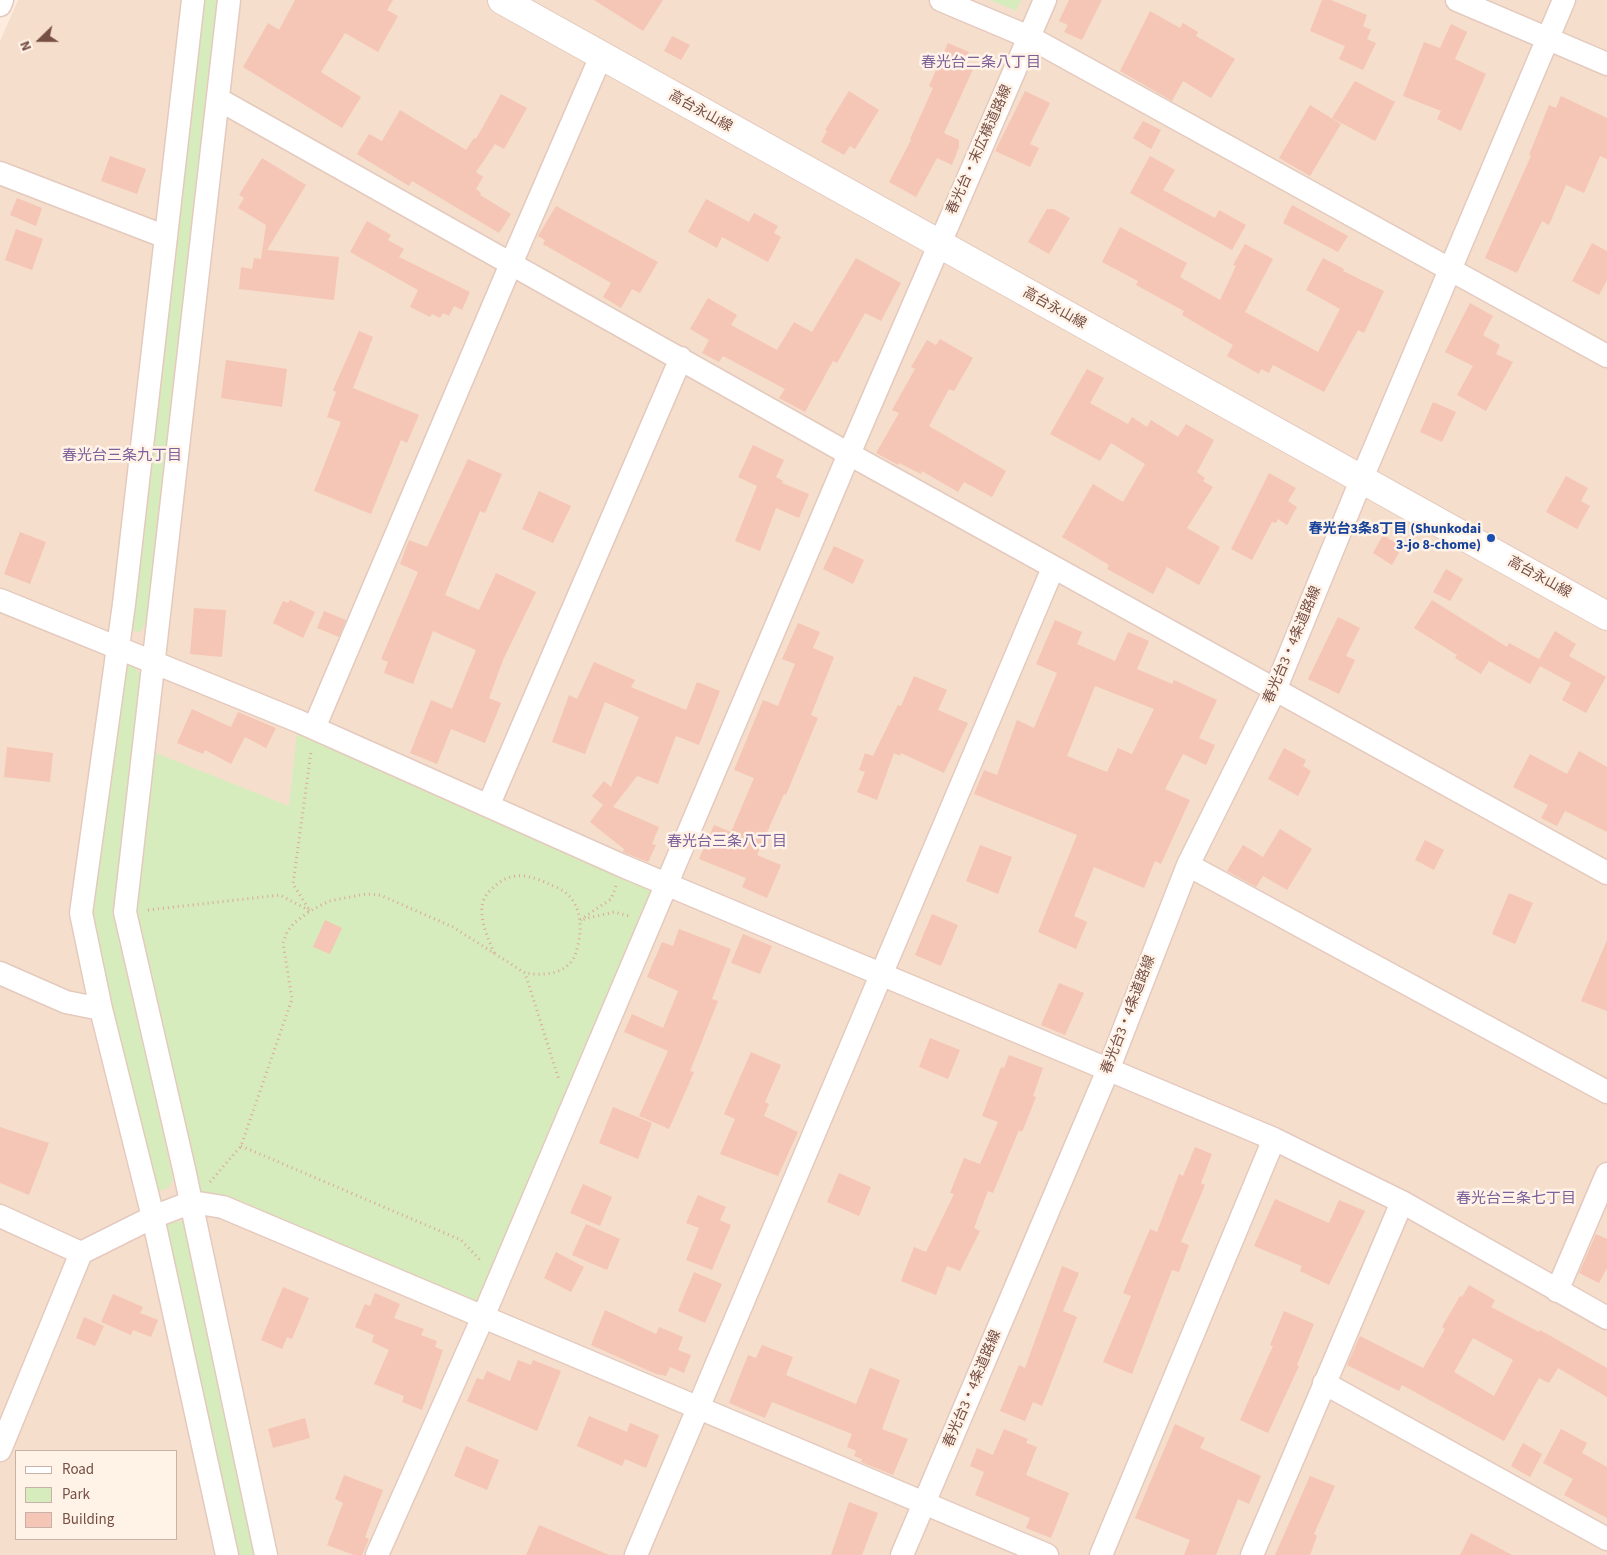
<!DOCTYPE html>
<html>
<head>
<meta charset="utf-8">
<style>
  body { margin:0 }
  #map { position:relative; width:1607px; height:1555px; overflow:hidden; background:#feeddf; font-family:"Source Sans 3",sans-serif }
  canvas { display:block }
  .legend { position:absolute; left:15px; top:1450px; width:162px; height:90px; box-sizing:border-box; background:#fff2e7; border:1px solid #c8b1a6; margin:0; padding:6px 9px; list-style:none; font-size:15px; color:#764f45 }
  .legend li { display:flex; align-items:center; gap:10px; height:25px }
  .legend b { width:25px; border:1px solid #c8b1a6 }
  .north { position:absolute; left:15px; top:15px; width:50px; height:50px; -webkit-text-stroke:4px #fff2e7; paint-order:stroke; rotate:248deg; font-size:14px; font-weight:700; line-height:20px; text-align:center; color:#764f45 }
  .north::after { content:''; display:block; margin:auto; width:18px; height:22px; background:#764f45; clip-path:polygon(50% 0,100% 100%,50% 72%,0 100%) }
</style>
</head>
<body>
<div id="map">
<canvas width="1607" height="1555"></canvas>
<ul class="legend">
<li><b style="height:6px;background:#fff"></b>Road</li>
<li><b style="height:14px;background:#d7ecbd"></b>Park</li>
<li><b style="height:14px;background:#f5c5b5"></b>Building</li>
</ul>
<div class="north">N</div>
</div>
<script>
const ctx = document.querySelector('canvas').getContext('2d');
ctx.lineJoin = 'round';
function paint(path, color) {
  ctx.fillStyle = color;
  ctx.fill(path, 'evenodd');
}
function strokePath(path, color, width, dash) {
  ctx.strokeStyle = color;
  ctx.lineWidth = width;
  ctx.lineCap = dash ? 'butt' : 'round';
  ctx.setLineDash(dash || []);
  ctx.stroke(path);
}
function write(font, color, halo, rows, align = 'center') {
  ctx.font = font + ' "Source Sans 3","Noto Sans JP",sans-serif';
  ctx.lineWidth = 5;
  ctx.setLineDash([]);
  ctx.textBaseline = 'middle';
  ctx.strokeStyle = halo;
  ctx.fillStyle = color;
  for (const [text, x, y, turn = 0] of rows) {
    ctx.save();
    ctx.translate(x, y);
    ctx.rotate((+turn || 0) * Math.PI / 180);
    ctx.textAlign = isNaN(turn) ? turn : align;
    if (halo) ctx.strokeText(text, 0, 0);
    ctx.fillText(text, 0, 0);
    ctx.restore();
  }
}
paint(new Path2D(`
  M18,0H1607V1555H0V41ZM16,1451H176V1539H16Z`), '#f6decd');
paint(new Path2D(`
  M193,0H221L147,623L140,632L129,630Z
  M990,0H1021L1016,11Z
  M122,663L136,668L141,676L115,912L173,1180L168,1188L156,1192L89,913Z
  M298,721L668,884L483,1317L192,1202L125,912L143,748L289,806Z
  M183,1221L189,1226L258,1555H234L165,1231L170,1223Z`), '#d7ecbd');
paint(new Path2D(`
  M295,0H393L387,10L398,16L378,52L345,33L321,72L361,97L342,128L243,67L268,23L279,30Z
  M594,0H663L643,31Z
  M1069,0H1102L1082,40L1064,32L1068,25L1059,21Z
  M1322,0H1331L1367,15L1363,26L1371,30L1367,39L1376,43L1363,70L1339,59L1345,46L1310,31Z
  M1150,11L1180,28L1183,23L1198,32L1196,36L1235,59L1211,98L1183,81L1172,101L1120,71Z
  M1451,24L1467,32L1455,59L1486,74L1461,131L1437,119L1441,111L1403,96L1424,42L1440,48Z
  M672,36L690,45L681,60L664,51Z
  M948,43L969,52L965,63L974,67L944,133L959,140V147L952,165L937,158L916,197L889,182L911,140L910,139L933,88L929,86Z
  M1355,81L1395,102L1375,141L1332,118Z
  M849,91L879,110L855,149L850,146L844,155L821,142L827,131L825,130Z
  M1025,91L1050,103L1030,144L1039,148L1030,167L995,151Z
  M501,94L527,108L504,149L495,144L476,172L483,177L476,189L481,193L480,195L511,214L499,233L412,181L409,186L357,154L369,134L382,141L400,110L466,150L474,138L476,139Z
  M1561,96L1607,118V159L1600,156L1584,193L1566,185L1549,225L1542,221L1517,273L1485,258L1531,156L1529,155L1549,105L1556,108Z
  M1310,105L1341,124L1310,176L1279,158Z
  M1143,121L1161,130L1151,149L1133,138Z
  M110,156L146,169L137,194L101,181Z
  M1150,156L1175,170L1163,190L1215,218L1219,210L1246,225L1232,250L1130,193Z
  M262,158L306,185L267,250L339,257L334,300L239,289L241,267L252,269L254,258L261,259L266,225L238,208L244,198L239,195Z
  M17,198L42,208L36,226L10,215Z
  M706,199L749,222L754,213L778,226L774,233L781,237L768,262L722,237L717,248L688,232Z
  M1292,205L1348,236L1338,252L1283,223Z
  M556,206L658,262L640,293L632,289L621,308L603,297L611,283L543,244L545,240L538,236Z
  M1047,209H1054L1070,218L1049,254L1028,242Z
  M367,221L391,235L388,240L404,249L399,257L470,292L462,310L454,306L449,316L443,313L440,318L432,314L430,317L410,307L418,290L350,252Z
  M1120,227L1187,263L1180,277L1220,300L1236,266L1233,265L1245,244L1273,259L1245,312L1318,352L1340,309L1306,290L1323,258L1344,269L1343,271L1384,291L1364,333L1358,330L1324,392L1273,365L1269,373L1261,369L1259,374L1227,356L1233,345L1182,315L1184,311L1136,285L1138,281L1102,262Z
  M16,229L43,239L32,270L5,260Z
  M1592,243L1607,251V280L1599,295L1572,281Z
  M856,258L901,283L881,321L865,313L837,363L833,361L805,412L779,398L785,389L723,356L719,362L702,353L709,340L690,329L708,298L737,315L731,325L777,350L794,322L812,332Z
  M1470,303L1493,316L1483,335L1500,345L1496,354L1513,362L1486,411L1457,395L1473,366L1445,352Z
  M359,331L373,337L353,388L419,415L407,443L401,440L371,514L314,491L341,422L327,417L336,392L333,390Z
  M940,339L973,358L954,391L949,389L929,426L1006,471L992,497L964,482L958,492L922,471L921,474L899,463L898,465L876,453L899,413L892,410L915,369L911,367L927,340L936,345Z
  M226,360L287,369L282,407L221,398Z
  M1087,369L1104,378L1090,403L1128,424L1132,417L1147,427L1151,420L1178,437L1186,424L1214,440L1197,472L1205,478L1203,481L1213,487L1187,528L1220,547L1199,585L1167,567L1153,594L1107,569L1109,565L1062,537L1093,484L1123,502L1145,464L1111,443L1100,461L1050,434Z
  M1433,402L1456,412L1442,442L1420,432Z
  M753,445L784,460L776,477L783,481L782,483L809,494L799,518L776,508L760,551L735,541L757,486L738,477Z
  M468,459L502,474L485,513L480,511L445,595L479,610L496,573L536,592L503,660L489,698L501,703L485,743L451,729L437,764L410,753L431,700L452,709L476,650L433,631L413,684L384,673L388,662L381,659L418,572L400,564L409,540L427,547Z
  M1269,473L1296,488L1288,501L1297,507L1287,525L1278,519L1276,523L1272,522L1252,560L1231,549Z
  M1566,476L1588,488L1581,501L1590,506L1577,529L1546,512Z
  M539,491L571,506L553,543L522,529Z
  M20,532L46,542L30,584L4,574Z
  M1383,535L1402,547L1392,565L1373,553Z
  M834,546L864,560L853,584L823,569Z
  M1446,569L1463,579L1450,601L1433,592Z
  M290,600L315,612L303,638L273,623L283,601L288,603Z
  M1432,600L1507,647L1509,643L1539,659L1555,631L1576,644L1569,656L1606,677L1586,713L1562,700L1571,683L1540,666L1530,684L1489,661L1481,674L1455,658L1457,655L1414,628Z
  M194,608L226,610L222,657L190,654Z
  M324,611L346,620L339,637L317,628Z
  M1338,617L1360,628L1346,656L1355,660L1339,694L1308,679Z
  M1055,620L1082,632L1077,644L1115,661L1128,632L1149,641L1137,669L1172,684L1174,680L1217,700L1199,738L1215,745L1206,765L1183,754L1165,789L1190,800L1161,864L1155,861L1144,888L1094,867L1074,916L1087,922L1076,949L1038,932L1077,835L974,794L984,770L997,775L1017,720L1034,728L1057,673L1036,664ZM1095,686L1154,709L1132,754L1118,748L1107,772L1067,756Z
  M798,623L820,632L813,648L834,657L811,715L818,718L786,795L784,794L757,855L781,865L767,898L742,887L746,878L699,859L714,825L731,832L754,778L734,770L763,700L778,706L795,664L782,659Z
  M594,662L635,680L631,687L686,710L697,682L720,691L699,745L676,736L658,784L637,776L613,807L659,827L652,844L656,845L648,862L623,852L624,849L590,822L603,805L592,796L604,781L611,787L639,717L605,702L585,754L552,742L569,695L577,699Z
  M914,676L947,690L938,710L968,723L944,773L901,753L900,756L894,753L877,800L857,792L865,772L859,770L865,753L873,756L898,705L901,706Z
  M192,709L231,727L238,712L276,728L266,748L245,737L231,764L205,750L203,754L177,743Z
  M7,747L53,753L50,782L4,777Z
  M1284,748L1306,760L1303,766L1311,771L1298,796L1268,779Z
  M1579,751L1607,767V832L1565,811L1557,826L1541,818L1548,805L1513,787L1530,754L1567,774Z
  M1280,829L1312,849L1287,890L1263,876L1256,887L1227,871L1243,845L1263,857Z
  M1425,840L1444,850L1434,870L1415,860Z
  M980,845L1012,857L998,894L966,881Z
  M1509,893L1533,903L1515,944L1492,934Z
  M932,914L958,925L941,966L915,955Z
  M325,920L342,928L330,954L313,947Z
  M679,929L731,949L712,999L718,1001L690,1071L694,1072L669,1129L639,1116L668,1051L624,1032L632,1014L663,1028L678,991L647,977L662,942L673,946Z
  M743,934L772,946L760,974L731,963Z
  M1607,940V1011L1581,1001Z
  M1059,983L1084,993L1065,1035L1041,1025Z
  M930,1038L960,1050L948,1079L919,1067Z
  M751,1052L781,1065L765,1102L769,1104L764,1116L798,1132L778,1176L720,1154L735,1119L724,1114Z
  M1009,1055L1043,1068L1033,1096L1036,1097L1022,1132L1019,1130L993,1193L988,1191L974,1228L980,1231L960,1271L947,1266L936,1295L901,1281L914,1247L926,1252L954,1194L950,1193L964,1158L980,1164L998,1122L982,1116L1001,1067L1004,1068Z
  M613,1107L652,1123L638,1159L599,1143Z
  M0,1127L49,1143L29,1195L0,1183Z
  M1195,1147L1212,1154L1201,1183L1205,1185L1181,1242L1189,1245L1179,1272L1172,1270L1132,1374L1103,1362L1131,1296L1123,1293L1150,1229L1157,1232L1179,1174L1183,1176Z
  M839,1173L871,1187L859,1216L827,1202Z
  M583,1184L612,1197L600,1226L570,1213Z
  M698,1195L726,1207L720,1220L731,1225L712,1270L686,1260L699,1228L686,1223Z
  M1275,1199L1329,1223L1339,1200L1365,1211L1329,1285L1300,1271L1302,1266L1254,1246Z
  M586,1224L620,1239L607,1270L572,1255Z
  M1596,1234L1607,1239V1268L1599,1283L1579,1273Z
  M556,1252L584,1267L571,1292L544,1278Z
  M1062,1266L1079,1273L1063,1311L1077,1317L1042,1406L1033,1402L1025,1421L1000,1411L1019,1365L1025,1368Z
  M694,1272L722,1284L705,1323L678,1311Z
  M1469,1285L1495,1300L1491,1307L1539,1332L1540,1330L1607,1368V1397L1558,1368L1549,1383L1539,1378L1504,1441L1402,1385L1399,1391L1347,1365L1360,1336L1423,1368L1445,1329L1442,1327L1460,1296L1462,1297ZM1473,1338L1513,1360L1494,1396L1454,1372Z
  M283,1287L309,1298L292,1339L287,1337L282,1349L261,1340Z
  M375,1293L400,1304L394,1318L424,1329L421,1335L437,1341L435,1347L443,1350L422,1410L402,1402L404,1396L374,1384L389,1350L372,1342L374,1335L355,1327L365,1304L370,1306Z
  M113,1294L143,1307L140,1313L158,1320L151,1337L133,1330L131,1335L101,1322Z
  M605,1310L656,1334L659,1327L683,1337L678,1350L691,1355L684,1373L670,1367L666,1376L656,1374L591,1345Z
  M1284,1311L1314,1324L1297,1365L1299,1366L1268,1433L1240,1420L1273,1346L1270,1345Z
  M84,1317L104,1326L95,1346L76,1338Z
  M762,1345L793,1357L786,1375L856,1404L870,1368L900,1380L882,1429L908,1439L893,1475L861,1462L862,1459L854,1456L856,1451L847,1447L852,1434L772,1402L765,1418L729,1403L748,1355L756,1358Z
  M518,1360L531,1365L533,1360L561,1371L537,1431L467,1401L477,1378L483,1380L487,1371L510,1381Z
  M589,1416L627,1432L630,1423L659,1435L646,1468L625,1459L622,1466L577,1446Z
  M305,1418L310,1438L273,1448L268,1429Z
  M1175,1424L1205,1438L1200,1448L1261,1476L1249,1504L1238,1499L1216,1555H1184L1190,1540L1135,1518Z
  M1004,1429L1028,1439L1026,1443L1037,1447L1026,1475L1069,1493L1051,1538L1026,1528L1030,1518L975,1495L984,1472L970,1466L977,1448L993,1455Z
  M1561,1429L1587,1443L1582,1453L1607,1467V1518L1564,1495L1573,1479L1543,1463Z
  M1523,1443L1542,1454L1530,1477L1511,1466Z
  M466,1446L499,1460L487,1490L454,1476Z
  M344,1475L383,1490L365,1537L369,1539L362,1555H354L327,1545L343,1503L335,1499Z
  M1310,1476L1335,1486L1314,1534L1317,1536L1310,1555H1275Z
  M849,1502L878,1513L862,1555H831Z
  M539,1525L609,1555H526Z
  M1471,1533L1512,1555H1460Z`), '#f5c5b5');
const minor = new Path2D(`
  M193,0L124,604L81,913L101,1009L153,1217L227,1555
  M229,0L125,912L184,1169L266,1555
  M941,0L1029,37L1607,356
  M1457,0L1607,64
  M0,5L2,0
  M218,99L849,454L1607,873
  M0,173L166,237
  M0,600L298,721L623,866L1274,1139L1402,1202L1607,1318
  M314,728L511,264L601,56
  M489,804L681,358
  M1188,865L1607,1092
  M0,973L66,1002L101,1009
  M0,1216L81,1253
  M1557,1291L1607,1174
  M1324,1383L1607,1539
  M0,1450L81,1253L153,1217L192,1202L223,1207L1047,1555
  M377,1555L483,1317L849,454L1045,0
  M636,1555L1053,568
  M902,1555L1108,1070L1188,865L1275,690L1362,478L1564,0
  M1101,1555L1274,1139
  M1252,1555L1402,1202`);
const tertiary = new Path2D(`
  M502,0L1607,616`);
strokePath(minor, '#e4cabe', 25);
strokePath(tertiary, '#e4cabe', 30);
strokePath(new Path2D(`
  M616,886L611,899L580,920L614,912L629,916
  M148,910L280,895L310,911L293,884L311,752
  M494,953C489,940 482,926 482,912C481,902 485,895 492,889C509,871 526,874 547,883C553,886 562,889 567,894C584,909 582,936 575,955C567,975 542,976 525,973
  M241,1146L461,1240L482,1262
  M210,1182L241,1146L292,999L283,943L287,932L294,923L310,911L329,901L366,894L380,895L453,927L525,973L559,1080`), '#daa898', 3, [1, 4]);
strokePath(minor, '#fff', 22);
strokePath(tertiary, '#fff', 28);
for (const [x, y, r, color] of [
  [1491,538,5,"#1a4fb4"]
]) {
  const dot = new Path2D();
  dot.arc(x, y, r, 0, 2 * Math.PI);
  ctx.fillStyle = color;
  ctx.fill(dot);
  strokePath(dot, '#fff2e7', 2);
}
write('14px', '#764f45', '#fff2e7', [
  ["高台永山線",700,112,29],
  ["春光台・末広横道路線",980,150,-66],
  ["高台永山線",1054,309,29],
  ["高台永山線",1539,578,29],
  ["春光台3・4条道路線",1293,645,-67],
  ["春光台3・4条道路線",1129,1015,-69],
  ["春光台3・4条道路線",973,1389,-67]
]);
write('bold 14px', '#164399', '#fff2e7', [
  ["春光台3条8丁目 (Shunkodai",1481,530],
  ["3-jo 8-chome)",1481,546]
], 'right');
write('15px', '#7e609a', '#fff2e7', [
  ["春光台二条八丁目",981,64],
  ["春光台三条九丁目",122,457],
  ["春光台三条八丁目",727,843],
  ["春光台三条七丁目",1516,1200]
]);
</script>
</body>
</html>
